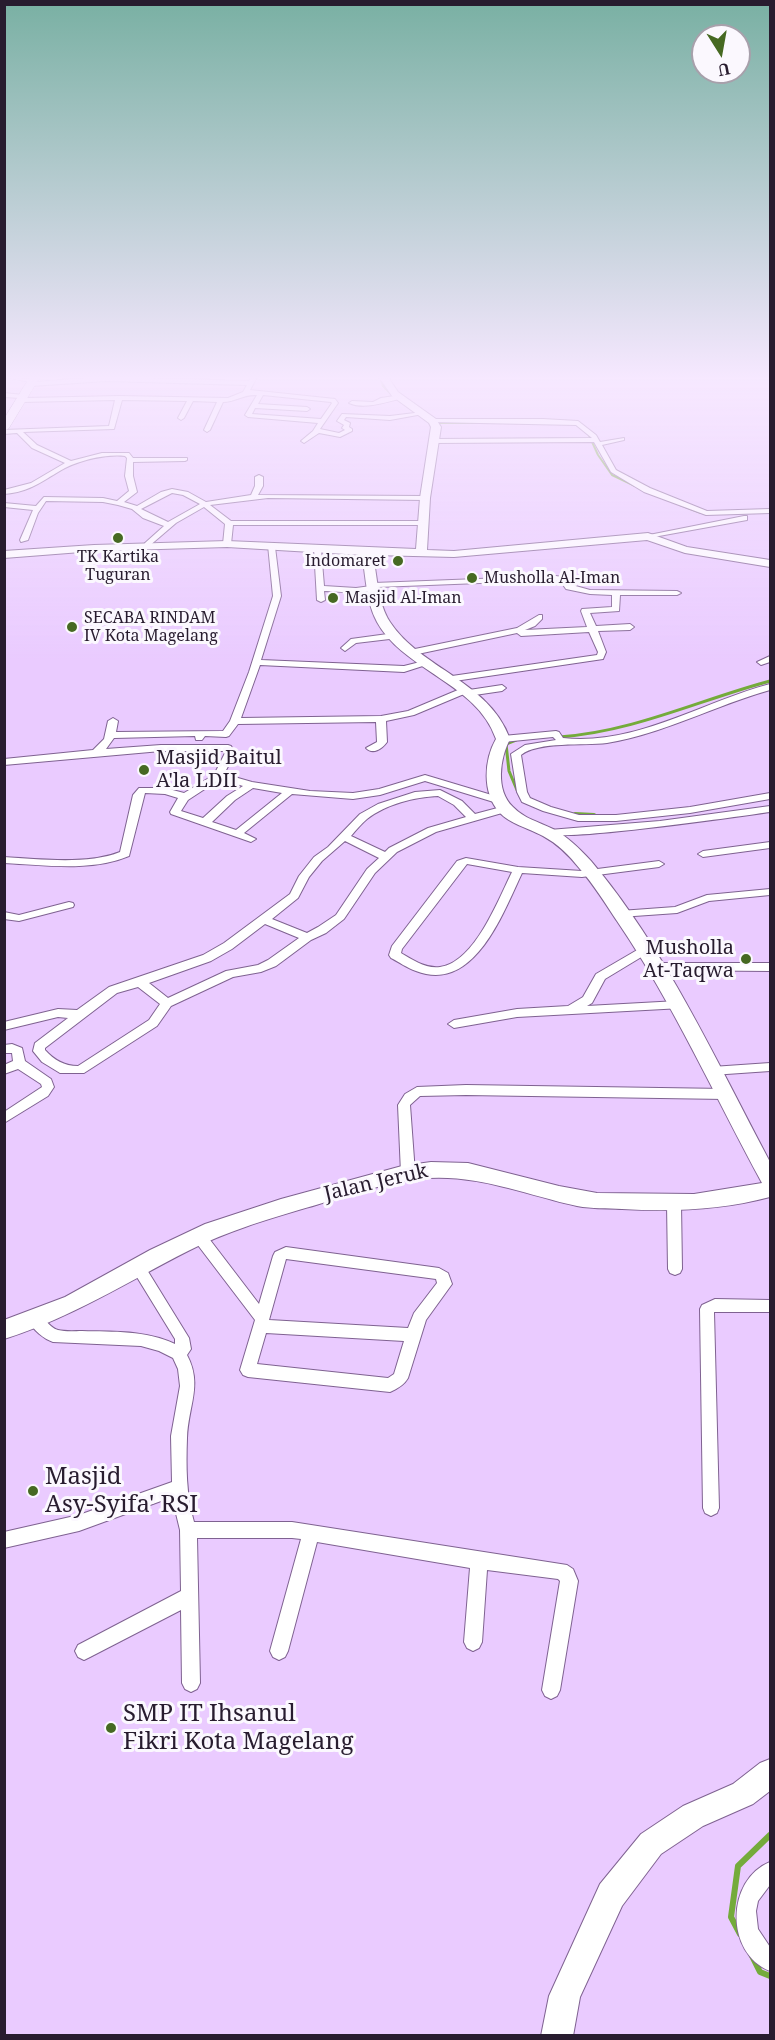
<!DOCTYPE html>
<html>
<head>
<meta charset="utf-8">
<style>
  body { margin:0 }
  #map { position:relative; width:775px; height:2040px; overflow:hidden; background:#eacbff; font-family:"Noto Serif",serif }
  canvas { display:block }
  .frame { position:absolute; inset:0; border:6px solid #281c2f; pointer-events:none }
  .north { position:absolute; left:691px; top:24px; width:60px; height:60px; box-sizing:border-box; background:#fbf8fe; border:2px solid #a7a0ab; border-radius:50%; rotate:169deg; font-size:16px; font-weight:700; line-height:24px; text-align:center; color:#281c2f }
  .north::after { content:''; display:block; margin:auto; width:21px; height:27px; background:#466922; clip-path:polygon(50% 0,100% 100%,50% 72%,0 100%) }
</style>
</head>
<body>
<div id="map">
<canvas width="775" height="2040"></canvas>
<div class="frame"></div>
<div class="north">U</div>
</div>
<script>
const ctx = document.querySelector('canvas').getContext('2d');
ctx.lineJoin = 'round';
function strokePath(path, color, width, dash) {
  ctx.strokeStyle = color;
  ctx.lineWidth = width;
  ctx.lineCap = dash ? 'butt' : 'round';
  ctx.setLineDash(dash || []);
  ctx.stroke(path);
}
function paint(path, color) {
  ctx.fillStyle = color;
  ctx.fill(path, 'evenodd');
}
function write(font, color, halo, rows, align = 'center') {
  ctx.font = font + ' "Noto Serif",serif';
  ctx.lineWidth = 6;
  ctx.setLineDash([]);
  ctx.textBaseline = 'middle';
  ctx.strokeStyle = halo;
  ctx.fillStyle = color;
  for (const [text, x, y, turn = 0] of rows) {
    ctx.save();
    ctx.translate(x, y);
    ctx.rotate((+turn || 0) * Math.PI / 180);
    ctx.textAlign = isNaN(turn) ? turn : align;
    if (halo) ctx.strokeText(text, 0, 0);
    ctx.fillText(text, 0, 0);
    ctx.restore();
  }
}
strokePath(new Path2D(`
  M380,377L383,386L394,397
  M415,412L437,423H479
  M588,433L598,455L612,475L635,486
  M680,505L701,513`), '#74ab3b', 2);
strokePath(new Path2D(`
  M559,737C633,732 699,700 770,681
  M516,740L506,744L509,771L517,790`), '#74ab3b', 3);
strokePath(new Path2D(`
  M575,814L594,815`), '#74ab3b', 4);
strokePath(new Path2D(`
  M740,1934L731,1917L738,1866L770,1835
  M752,1956L760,1972L770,1976`), '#74ab3b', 6);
const street = new Path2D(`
  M5,377L35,380V382L102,377L249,381L251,377H257L250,390L335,399L338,403L320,429L339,433L345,430L342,428L344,425L337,421L342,414L390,416L423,412V414L390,420L346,417L344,420L350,423L349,427L352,429V431L340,437L319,433L304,443L301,441L313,431L318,423L248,417L245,415L257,395C244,394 235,402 223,402L210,430L207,432L204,430L217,402L193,401L184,418L181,420L178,418L187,401L122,400L114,429L23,432L37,445L71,461L102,453H129L133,458H187V460L185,461L133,462V476L137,492L124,502L137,506L161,492L172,489L188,492L206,502L251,495L255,486V477L259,475L263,477V486L258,495L425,496L429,498L425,500L268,498L210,505L231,521H422L426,523L422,525H233L231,544L227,546L223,544L225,524L204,507L176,523L148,547L144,545L145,543L164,526L143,518L132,509L118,505L103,502L46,501L38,513L28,540L21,542L20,540L33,510L4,507V503L36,506L44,497L103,498L117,501L129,491L125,476L127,458L125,456C105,454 82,460 65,468C43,480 31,492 4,494V490L31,483L65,463L32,448L17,433L4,434V430L109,426L115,400L21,402L18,400L20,398L4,397V393L24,395L26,398L119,396L228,398L243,392L247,385L106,381L31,386L28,384L30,382ZM263,395L331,402L332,403L321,419L252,414L255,408L307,411L310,409L307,407L258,404ZM172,493L183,495L200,504L168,522L141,509Z
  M401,395L404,397L403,398C386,402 365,410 349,403L352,401L373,402L381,398Z
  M433,419H543L578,421L596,435L600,442L624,438V440L602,445L616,470L650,488L707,511L770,509V513L706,515L644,492L611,472L594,442L434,443L431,441L434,439L592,438L576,425L431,422V420Z
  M744,516H747V520L648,538L644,536Z
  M268,545L275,547L281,596L261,660L404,666L428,660L432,663L404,672L260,665L241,718L381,716L408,711L465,687L469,690L502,685L506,688L502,691L468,696L464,694L414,715L386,721L387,742C382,749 373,755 366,748L377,742L376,722L238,724L229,736L226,737L205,736L202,740H196L195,736L114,738L106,749L161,745H228L231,746L235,753L224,774L252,782L310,791L353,793L379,789L425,775L505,799V803H497L425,781L380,795L353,799L292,794L244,833L256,839L251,842L171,814L170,812L178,798L165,794L145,793L129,856C91,872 45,865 4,863V857C39,859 88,865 120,852L133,795L139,788H165L184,793L214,775L225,753L224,751H161L4,765V759L93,750L104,739L108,721L113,718L118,721L116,732L223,731L230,721L249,672L273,596ZM220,779L243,786L227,796L203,818L181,811L188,800ZM253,788L282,793L236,830L212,822L235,800Z
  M314,548L321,550L324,586L356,588L371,586V583H374L556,576L567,578L572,585L590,590L677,591L681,593L677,595H620L619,611L590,613L596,626L630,624L634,627L630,630L598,631L606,652L603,659L448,682L445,681V677L597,655L598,652L589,632L521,636L517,633L413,655L409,652L410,650L517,628L539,615H542V619L535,626L525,630L587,627L581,611L582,609L612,607V595L590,594L566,589L561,582L556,580L378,587C370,596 337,591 324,591L325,600L321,602L317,600Z
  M395,633L399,636L398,638L356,643L345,651L341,648L351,639Z
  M770,656V662L761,665L757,662Z
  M770,684V690C716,705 663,734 607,743C584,746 538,741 521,755L527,792L530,798L551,807L579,815H616L690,807L770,793V799L690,813L616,821H578L543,811L522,802L517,792L511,754L525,745L556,740L553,737L503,742L498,739L503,736L556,731L559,732L563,738C635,746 702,702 770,684Z
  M440,790L462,801L475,814L505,806L510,809L509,811L436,832L397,852L375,873L344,919L326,933L311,940L276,966L261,972L233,977L171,1006L157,1026L84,1073H60L42,1062L33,1051L35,1043L68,1018L58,1017L4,1030V1022L58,1009L77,1010L109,987L203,955L224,943L290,894L299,876L314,857L328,847L360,814L378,804L415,792ZM438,796L454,805L466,817L428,828L389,848L385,852L351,836C356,830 361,824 367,819C386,804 415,797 438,796ZM345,841L379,858L367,869L336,915L318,927L307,933L272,919L298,898L309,877L322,861ZM265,924L299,938L268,960L258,965L226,971L168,998L149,983L211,961L232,949ZM138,987L160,1004L149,1020L78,1066C64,1066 54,1060 45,1050V1048L117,993Z
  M770,806V812C741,816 557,843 544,833L549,830L660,821Z
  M770,842V848L703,857L698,854L703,851Z
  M466,858L518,867L582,871L659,861L664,864L659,867L582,877L522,873C503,913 474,994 416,971C407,968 399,962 391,958L389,955L392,946L457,861ZM467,864L512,872C498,900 475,962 440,967C426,969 413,960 401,953L402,949Z
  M770,889V895L709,901L677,913L620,917L614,914L620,911L675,907L707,895Z
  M69,902L73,903L74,905L73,907L19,921L4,919V912L19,915Z
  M644,946L650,950L648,953L605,979L592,1003L587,1006L678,1001L682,1002L684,1005L682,1008L517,1017L454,1028L448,1024L454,1020L517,1009L568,1006L583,997L596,974Z
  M657,963H770V971L653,970L651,967L653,964Z
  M12,1044L22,1048L25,1061L51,1079L54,1087L48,1096L4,1123V1112L42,1087L41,1084L18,1069L4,1074V1065L13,1061L12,1053H4V1045Z
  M770,1063V1071L712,1075L706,1071L712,1067Z
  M466,1085L725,1089L729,1091L731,1094L729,1097L725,1099L466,1095L420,1096L410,1105L415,1173L413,1177H403L401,1173L398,1105L405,1094L417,1087Z
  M674,1199L679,1200L681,1204L682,1269L680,1273L675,1275L670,1273L668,1269L667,1204L669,1200Z
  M199,1230L204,1232L259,1304L273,1256L275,1252L286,1247L439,1268L448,1273L452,1284L426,1320L408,1378C404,1385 397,1389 390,1392L248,1377L243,1375L240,1370L255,1320L194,1240L192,1236L194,1232ZM286,1259L436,1279L437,1283L414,1313L408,1328L269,1320ZM266,1333L404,1341L394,1374L388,1378L257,1364Z
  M139,1263L144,1265L189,1338L191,1349L187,1355C203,1385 188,1406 187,1438C186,1466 186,1495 194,1522H292L567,1565L573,1569L578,1581L560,1690L557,1696L551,1699L545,1696L542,1690L560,1581L558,1579L487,1570L482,1642L479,1648L473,1651L467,1648L464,1642L470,1568L317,1542L288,1651L285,1657L279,1660L273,1657L270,1651L301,1539L292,1538H197L200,1683L197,1689L191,1692L185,1689L182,1683L181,1610L90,1657L84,1660L78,1657L75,1651L78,1645L181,1591L180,1530L172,1497L79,1531L4,1548V1532L79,1515L172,1482L171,1436L180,1386L178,1369L173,1358L159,1351L141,1346L53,1342C44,1339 33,1330 29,1321L31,1317C44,1312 47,1327 58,1330C66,1332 75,1331 82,1331C113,1332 146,1330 175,1344V1339L132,1269L134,1265Z
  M715,1299L770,1300V1312H714L719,1508L717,1513L711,1516L705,1513L703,1508L700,1309L702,1305Z
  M770,1862V1885L758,1901L756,1911L758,1929L770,1947V1971C725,1953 726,1880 770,1862Z`);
const secondary = new Path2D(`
  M379,377H388L398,392L436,419L441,427L430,498L427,550L454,551L648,533L687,547L770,560V567L685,553L647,540L454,557L373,555C377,576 378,604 390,622C421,669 489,681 510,739C500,758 495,790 513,807C523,818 539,822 553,829C568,837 579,848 591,861C664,947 717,1062 770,1162V1197C721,1210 673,1212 622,1209C607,1208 592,1209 577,1206C523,1194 473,1172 417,1179C382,1184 349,1195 316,1205C272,1218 229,1230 188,1251C127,1282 71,1318 4,1339V1320L65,1297L150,1250L205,1224L281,1199L402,1166L431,1162L468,1163L559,1186L597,1193L694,1194L762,1183C714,1095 673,1003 617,921C605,903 594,885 580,869C569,855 558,844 543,836C528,828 510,824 499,812C482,792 484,760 496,739C477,683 404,671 377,622C366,602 366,577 362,555L227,547L94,551L4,558V551L94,545L227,541L416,549L420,498L431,427L429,423L392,396Z
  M770,1759V1791L753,1804L703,1826L661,1854L622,1906L580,1997L573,2036H541L549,1996L600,1884L641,1834L683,1806L733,1784L760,1763Z`);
const primary = new Path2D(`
  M30,377H40L9,428L4,431V419Z`);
strokePath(street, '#7f6291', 2);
strokePath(secondary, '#7f6291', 2);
strokePath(primary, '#7f6291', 1);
paint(street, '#fff');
paint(secondary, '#fff');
paint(primary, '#fff');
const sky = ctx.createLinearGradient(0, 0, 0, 663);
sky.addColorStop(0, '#79b0a3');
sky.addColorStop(0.57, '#f6e8ff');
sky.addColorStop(1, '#f6e8ff00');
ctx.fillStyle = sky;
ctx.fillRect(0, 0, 775, 663);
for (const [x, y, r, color] of [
  [118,538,6,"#466922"],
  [398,561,6,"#466922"],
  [472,578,6,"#466922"],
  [333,598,6,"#466922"],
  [72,627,6,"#466922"],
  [144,770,6,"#466922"],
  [746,959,6,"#466922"],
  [33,1491,6,"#466922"],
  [111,1728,6,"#466922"]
]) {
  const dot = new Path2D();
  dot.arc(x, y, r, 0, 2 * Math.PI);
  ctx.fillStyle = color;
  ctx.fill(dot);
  strokePath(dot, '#fbf8fe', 2);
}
write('16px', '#281c2f', '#fbf8fe', [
  ["TK Kartika",118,557,"center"],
  ["Tuguran",118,575,"center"],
  ["Indomaret",386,561,"right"],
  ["Musholla Al-Iman",484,578],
  ["Masjid Al-Iman",345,598],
  ["SECABA RINDAM",84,618],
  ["IV Kota Magelang",84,636]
], 'left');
write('20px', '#281c2f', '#fbf8fe', [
  ["Masjid Baitul",156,758],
  ["A'la LDII",156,781],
  ["Musholla",734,948,"right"],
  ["At-Taqwa",734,971,"right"]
], 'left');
write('20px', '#281c2f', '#fbf8fe', [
  ["Jalan Jeruk",376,1183,-13]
]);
write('24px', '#281c2f', '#fbf8fe', [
  ["Masjid",45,1477],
  ["Asy-Syifa' RSI",45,1505],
  ["SMP IT Ihsanul",123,1714],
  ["Fikri Kota Magelang",123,1742]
], 'left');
</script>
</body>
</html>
